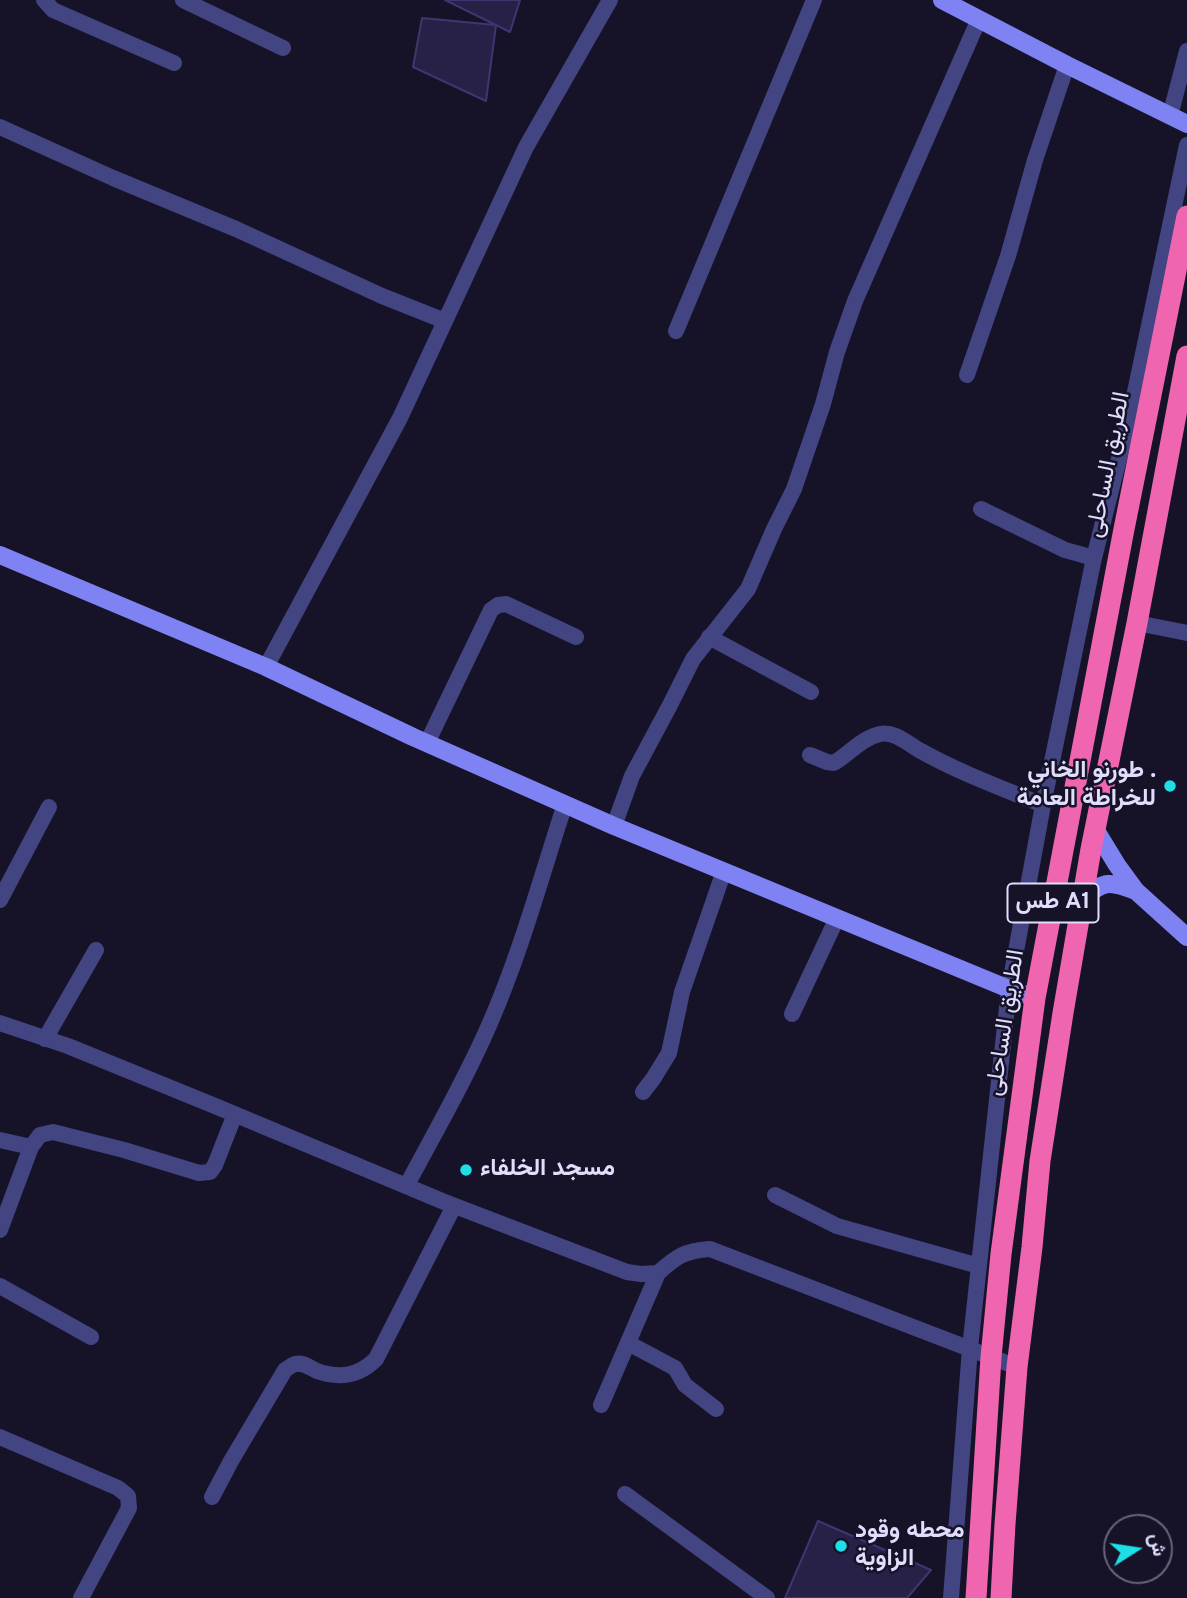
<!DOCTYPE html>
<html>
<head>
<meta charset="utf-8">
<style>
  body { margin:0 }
  #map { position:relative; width:1187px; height:1598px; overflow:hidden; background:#161328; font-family:Overpass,Vazirmatn,sans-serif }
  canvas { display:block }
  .north { position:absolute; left:1103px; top:1514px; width:70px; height:70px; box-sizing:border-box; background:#161328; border:2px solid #67647d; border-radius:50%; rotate:78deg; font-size:19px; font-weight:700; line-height:28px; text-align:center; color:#e0defc }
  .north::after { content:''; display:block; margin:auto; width:24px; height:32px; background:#1edfe8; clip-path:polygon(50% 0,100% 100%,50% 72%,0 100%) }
</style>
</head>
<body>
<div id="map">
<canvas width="1187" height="1598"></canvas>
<div class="north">ش</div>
</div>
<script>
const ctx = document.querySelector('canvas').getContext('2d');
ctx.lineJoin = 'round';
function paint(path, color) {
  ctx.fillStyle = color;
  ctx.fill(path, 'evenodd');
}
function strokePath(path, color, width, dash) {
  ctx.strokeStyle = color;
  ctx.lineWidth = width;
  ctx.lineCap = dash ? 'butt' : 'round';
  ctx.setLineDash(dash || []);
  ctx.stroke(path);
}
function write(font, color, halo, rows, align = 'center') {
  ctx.font = font + ' Overpass,Vazirmatn,sans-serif';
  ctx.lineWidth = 5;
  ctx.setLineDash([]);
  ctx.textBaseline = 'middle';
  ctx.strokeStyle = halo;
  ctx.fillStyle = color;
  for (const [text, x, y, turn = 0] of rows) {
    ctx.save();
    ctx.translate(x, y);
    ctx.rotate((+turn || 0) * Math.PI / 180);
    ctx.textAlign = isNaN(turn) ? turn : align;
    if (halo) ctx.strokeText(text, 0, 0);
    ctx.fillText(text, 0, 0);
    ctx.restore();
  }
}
const building = new Path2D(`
  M445,0H520L510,32Z
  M422,18L496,25L486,101L413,67Z
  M818,1521L931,1570L907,1598H785Z`);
paint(building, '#272147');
strokePath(building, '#3e3671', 2);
strokePath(new Path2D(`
  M44,0L53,10L174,63
  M183,0L283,48
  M1170,116L1187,51
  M0,127L113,178L236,229L382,296L445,321
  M676,331L814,0
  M967,375L1008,256L1035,160L1067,65
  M981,509L1065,550L1094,558
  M1137,623L1187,633
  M709,637L811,692
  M266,667L400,418L526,147L610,0
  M427,743L491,610L498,605L506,604L576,637
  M810,755L827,762L834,763C849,754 862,738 880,734C894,731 907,743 919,750C958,772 1001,788 1043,805
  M614,826L632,776L670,705L693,659L748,589L774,529L794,489L823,404L837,352L855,301L979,19
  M0,900L49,807
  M792,1014L837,918
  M0,1023L68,1046L215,1106L442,1201L627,1272L641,1274L658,1273
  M45,1039L96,950
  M643,1092L653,1079L669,1053L682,992L724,871
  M0,1140L31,1147
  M407,1185C435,1132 466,1079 490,1023C521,952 541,877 565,804
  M775,1195L837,1226L979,1266
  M0,1230L31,1147L40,1135L53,1132L124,1150L199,1173L210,1172L215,1165L235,1114
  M0,1286L91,1337
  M628,1343L675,1368L685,1385L716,1409
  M601,1405L658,1273C677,1256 684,1251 710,1249L1017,1367
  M0,1437L118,1488L128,1496L129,1508L81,1598
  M625,1494L767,1598
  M212,1497L231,1461L285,1370C288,1368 292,1365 295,1364C304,1362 310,1368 317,1371C340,1379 359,1376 376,1359L454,1206
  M951,1598L970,1348L1009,989L1043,805L1094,558L1131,411L1187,145`), '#434482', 16);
strokePath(new Path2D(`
  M942,0L1067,65L1187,124
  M0,555L266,667L413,737L614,826L1009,989L1035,998
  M1095,829L1117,865L1136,891L1187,937
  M1083,898C1105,880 1110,881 1136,891`), '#7f82f2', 18);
strokePath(new Path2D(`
  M976,1598L991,1357L1001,1254L1035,998L1124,529L1187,216
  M1001,1598L1005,1524L1017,1367L1032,1247L1040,1161L1063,1013L1091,849L1137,623L1187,356`), '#ef65af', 21);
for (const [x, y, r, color] of [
  [1170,786,7,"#1edfe8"],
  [466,1170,7,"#1edfe8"],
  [841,1546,7,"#1edfe8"]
]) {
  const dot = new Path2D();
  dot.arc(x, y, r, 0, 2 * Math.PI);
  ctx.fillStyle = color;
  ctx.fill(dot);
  strokePath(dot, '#161328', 2.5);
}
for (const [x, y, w] of [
  [1053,903,91]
]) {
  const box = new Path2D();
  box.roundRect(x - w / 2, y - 19.5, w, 39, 5);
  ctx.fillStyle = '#161328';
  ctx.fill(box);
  strokePath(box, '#e0defc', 2);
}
write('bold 23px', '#e0defc', null, [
  ["طس A1",1053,903]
]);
write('24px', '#e0defc', '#161328', [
  ["الطريق الساحلى",1110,465,-79],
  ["الطريق الساحلى",1007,1023,-81]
]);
write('bold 24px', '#e0defc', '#161328', [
  ["طورنو الخاني .",1156,772,"right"],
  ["للخراطة العامة",1156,800,"right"],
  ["مسجد الخلفاء",480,1170],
  ["محطه وقود",855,1532],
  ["الزاوية",855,1560]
], 'left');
</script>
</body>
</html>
